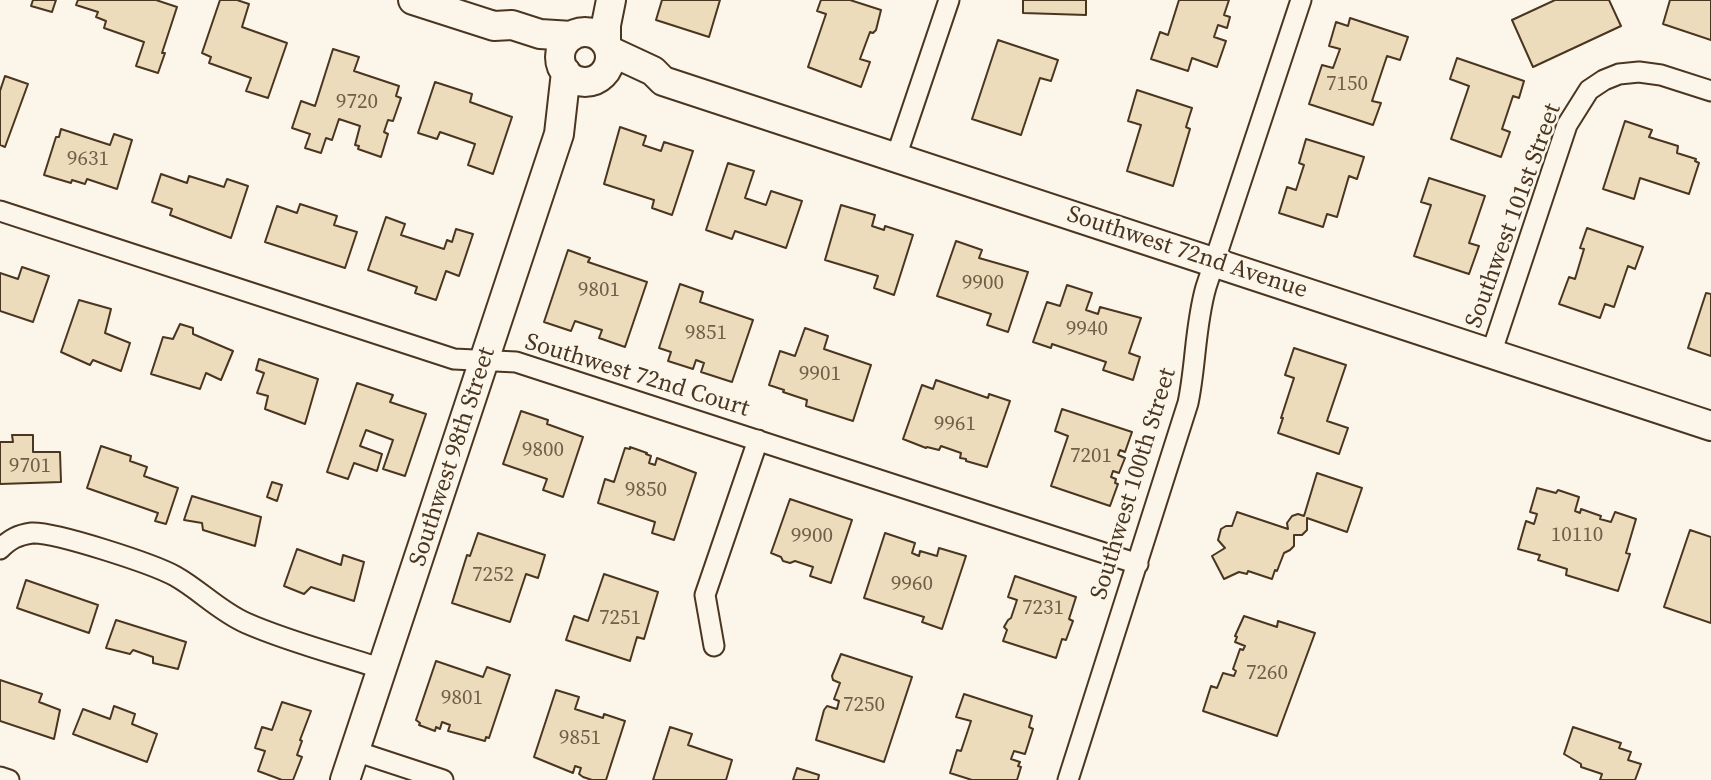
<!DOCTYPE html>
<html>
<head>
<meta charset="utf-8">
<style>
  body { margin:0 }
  canvas { display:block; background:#fbf6e9 }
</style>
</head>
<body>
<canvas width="1711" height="780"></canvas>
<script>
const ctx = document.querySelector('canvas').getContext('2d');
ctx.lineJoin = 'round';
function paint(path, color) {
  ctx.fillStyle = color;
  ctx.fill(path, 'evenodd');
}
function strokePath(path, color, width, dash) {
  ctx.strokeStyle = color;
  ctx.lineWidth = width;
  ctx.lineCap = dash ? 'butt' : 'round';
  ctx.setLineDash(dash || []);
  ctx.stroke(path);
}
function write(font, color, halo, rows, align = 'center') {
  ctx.font = font + ' "Source Serif 4",serif';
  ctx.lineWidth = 5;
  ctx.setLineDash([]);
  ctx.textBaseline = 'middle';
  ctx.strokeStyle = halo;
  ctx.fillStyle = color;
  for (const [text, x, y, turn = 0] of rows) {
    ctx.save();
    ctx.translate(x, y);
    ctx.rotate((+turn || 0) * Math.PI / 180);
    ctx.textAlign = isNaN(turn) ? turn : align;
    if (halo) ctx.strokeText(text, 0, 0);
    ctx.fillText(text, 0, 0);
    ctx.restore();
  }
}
const building = new Path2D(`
  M33,0H56L52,12L31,6Z
  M78,0H156L177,7L162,53H165L158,73L136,66L144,42L104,28L106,21L96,17L98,12L76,5Z
  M220,0H237L249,4L242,27L287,43L268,98L246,91L251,78L209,63L211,57L202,53Z
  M662,0H720L709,37L656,20Z
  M821,0H850L881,10L876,30L873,33L870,32L860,59L870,62L861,87L808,67L826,14L817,11Z
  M1023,0H1086V15L1023,13Z
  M1179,0H1229L1224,15L1230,17L1227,28L1218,25L1214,37L1226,41L1217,67L1192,58L1188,71L1151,59L1160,32L1168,35Z
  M1555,0H1609L1621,26L1533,67L1512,20Z
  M1670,0H1711V40L1663,24Z
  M1350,18L1408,37L1400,60L1387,56L1372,101L1381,103L1373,125L1309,104L1322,65L1333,68L1340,49L1329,46L1336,22L1348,26Z
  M998,40L1058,60L1051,81L1040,78L1021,135L972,119Z
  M333,49L359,57L354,71L399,86L396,96L401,98L393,121L388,120L384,132L388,134L381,157L358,149L359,146L355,145L360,126L339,119L332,140L326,138L321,153L305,148L310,134L292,128L301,101L315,106Z
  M1457,58L1524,81L1519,98L1513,96L1502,129L1510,132L1501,157L1451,139L1469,86L1450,79Z
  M5,76L28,84L5,147L0,145V91Z
  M435,82L472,94L470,102L512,117L493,174L468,165L475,144L440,132L437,139L418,133Z
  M1137,90L1192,108L1186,127L1190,129L1173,186L1127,171L1141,125L1128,121Z
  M1625,121L1652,130L1649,137L1678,146L1677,153L1696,159L1695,161L1699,163L1689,194L1640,178L1634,199L1603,189Z
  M620,127L646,136L643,145L661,151L664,142L693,151L672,215L652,208L654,200L604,184Z
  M61,129L110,145L114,134L132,140L117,189L87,179L85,184L72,180L71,183L44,175L56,137H59Z
  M1306,139L1364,157L1357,179L1349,176L1337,217L1327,214L1323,227L1279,213L1287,187L1296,190L1304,165L1299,163Z
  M728,163L754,171L745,198L766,205L771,191L802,201L786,248L735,231L732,239L706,230Z
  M161,174L187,183L189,176L224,187L227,179L248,186L231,238L170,215L172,209L152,202Z
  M1429,178L1485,196L1469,243L1479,246L1469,274L1414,256L1431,205L1421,202Z
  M300,204L337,216L334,225L357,232L345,268L265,242L277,206L297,213Z
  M841,205L875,215L872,226L884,230L885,226L913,235L894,295L874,288L878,276L825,260Z
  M386,217L405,224L401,235L444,249L447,240L452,242L456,229L473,234L459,276L446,271L436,300L415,293L417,287L368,270Z
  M1587,228L1643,247L1635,269L1628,266L1614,307L1605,304L1600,318L1559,304L1569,277L1575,279L1584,249L1580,248Z
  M956,241L982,250L979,258L1028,272L1008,332L987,325L991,314L937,296Z
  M568,250L590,258L588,262L647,282L625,347L599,338L602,330L575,321L571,331L544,322Z
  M22,267L49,276L33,322L0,311V273L18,279Z
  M680,284L703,292L700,302L753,320L732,382L701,372L704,363L696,360L693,369L668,361L671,352L659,348Z
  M1067,285L1092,293L1086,310L1098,314L1100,307L1141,318L1129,353L1140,357L1133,380L1103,370L1106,362L1052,344L1051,348L1033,342L1047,302L1060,306Z
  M1706,293L1711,294V356L1688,348Z
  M79,300L111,309L105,333L130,343L121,371L93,360L90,365L61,352Z
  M180,324L193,328V334L233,351L221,380L206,373L200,389L151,374L163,337L173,339Z
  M805,328L828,336L824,349L871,365L853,421L806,406L807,400L783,392L784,390L769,385L780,351L795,356Z
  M1294,348L1346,365L1327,421L1348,428L1339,454L1278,433L1283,418H1281L1294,378L1285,375Z
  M259,359L318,379L305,424L265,409L268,396L257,393L264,373L256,370Z
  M936,380L988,398L989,394L1010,401L987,467L966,461V459L960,458L961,453L941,446L939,450L927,447L926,448L903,439L922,385L933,389Z
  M357,383L393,395L390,402L426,414L405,476L383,469L393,440L366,430L360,446L382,454L377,471L354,463L348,479L327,472Z
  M1062,409L1132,432L1125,452L1120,450L1118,455L1125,458L1119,473L1113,471L1111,477L1116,479L1115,483L1118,484L1110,506L1051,486L1068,436L1055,431Z
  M521,411L548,420L547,424L583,437L563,497L543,490L547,479L503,464Z
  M12,435H33V452H60L61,482L0,484V442H13Z
  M101,446L131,456L130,461L147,467L144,476L178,488L166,524L155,521L158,513L87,488Z
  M630,447L647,453L646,454L651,456L649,463L655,465L657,458L696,473L674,540L652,533L655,522L598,503L605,479L614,482L625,448L630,449Z
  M1317,473L1362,488L1347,532L1307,518V530L1302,535H1294V546L1290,550L1284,553L1277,571L1275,570L1272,579L1248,571L1247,574L1239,572L1224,579L1212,556L1225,548L1218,540L1221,529L1226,526H1232L1237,512L1288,529L1287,523L1292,516L1298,514L1304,516Z
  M272,482L282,485L277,501L267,497Z
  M1537,488L1556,493L1558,490L1579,497L1575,511L1580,513L1581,509L1601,516L1600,519L1611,522L1615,512L1636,519L1626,553L1630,554L1618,591L1566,575L1567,569L1538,560L1540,555L1518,549L1526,521L1534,524L1537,514L1530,512Z
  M192,496L261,517L255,546L203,530L202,523L184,520Z
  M790,499L852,520L831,583L810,576L813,567L795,561L790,563L783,561L781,557L771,553Z
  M1690,530L1711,537V623L1664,607Z
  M478,533L545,555L538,578L526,574L510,622L452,603L467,555L470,556Z
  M885,533L915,543L912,553L919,556L920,551L937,556L939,548L966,556L942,629L922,622L924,617L864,598Z
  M297,549L341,565L343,555L364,562L354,601L311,587L304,594L284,586Z
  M604,574L658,592L644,639L637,637L630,661L566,640L574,616L588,621Z
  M1015,576L1076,597L1069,619L1073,621L1066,640L1062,639L1056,658L1003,641L1007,630L1004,627L1008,620L1011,618L1017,600L1008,597Z
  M26,580L98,605L89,633L17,608Z
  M1244,616L1277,627L1278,621L1315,633L1277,736L1203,711L1211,686L1217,688L1223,673L1234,676L1236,671L1233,669L1240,649L1243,650L1245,646L1235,642L1237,637L1235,636Z
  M116,620L186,642L178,669L153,663V657L133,650L130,654L106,648Z
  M841,654L912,677L884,762L816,740L824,710L827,706L837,709L839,701L834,699L840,683L833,680L832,676Z
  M436,661L483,677L487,667L510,675L489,738L486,737L485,741L448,731L450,725L442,722L440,729L436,727L435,731L419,725L420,723L416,720Z
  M0,680L42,694L39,702L60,710L54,739L0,721Z
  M556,690L579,697L575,709L603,718L604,714L625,721L606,780H592L583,777L579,774L581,768L575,766L573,773L534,757Z
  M964,694L1032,716L1029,727L1033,729L1025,754L1014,751L1011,759L1020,762L1018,766L1021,767L1017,780H972L950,773L957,750L961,751L971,721L956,717Z
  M282,702L311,711L300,740L302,741L297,755L302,757L293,780H282L258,771L265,751L255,748L262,727L272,730Z
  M114,706L135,714L132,724L157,734L147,762L73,734L83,709L110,719Z
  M670,727L692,734L688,745L732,760L726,780H653Z
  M1573,727L1621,743L1619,748L1631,752L1628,760L1641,764L1635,780H1600L1602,774L1581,767V764L1564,754Z
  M797,768L819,775L818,780H793Z`);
paint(building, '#ecdcbc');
strokePath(building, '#4a3520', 2);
const street = new Path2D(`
  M896,157L949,0
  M0,211L454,359L516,362L1138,564
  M1491,354L1567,125L1589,90L1604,80L1619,74L1639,72L1661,75L1711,91
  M0,549C10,539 18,535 32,533C56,532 153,564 175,576C200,590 219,611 246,623C289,642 337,654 383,669
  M714,646L705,595L758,440
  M355,751L443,780
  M0,777L9,780
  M1068,780L1188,403C1196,365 1195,325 1206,287L1301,0`);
const secondary = new Path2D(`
  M413,0L494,26L512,25L540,34L572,36
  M560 57a25 25 0 1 1 50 0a25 25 0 1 1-50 0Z
  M606,42V25L611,0
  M610,51L653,71L663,81L1711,426
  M345,780L559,134L566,72`);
strokePath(street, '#4a3520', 23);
strokePath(secondary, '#4a3520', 32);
strokePath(street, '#fbf6e9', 19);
strokePath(secondary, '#fbf6e9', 28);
write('21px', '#725f47', null, [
  ["7150",1347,85],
  ["9720",357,103],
  ["9631",88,160],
  ["9900",983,284],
  ["9801",599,291],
  ["9940",1087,330],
  ["9851",706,334],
  ["9901",820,375],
  ["9961",955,425],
  ["9800",543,451],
  ["7201",1091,457],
  ["9701",30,467],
  ["9850",646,491],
  ["10110",1577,536],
  ["9900",812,537],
  ["7252",493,576],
  ["9960",912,585],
  ["7231",1043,609],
  ["7251",620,619],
  ["7260",1267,674],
  ["9801",462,699],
  ["7250",864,706],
  ["9851",580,739]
]);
write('24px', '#4a3520', '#fbf6e9', [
  ["Southwest 101st Street",1514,216,-70],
  ["Southwest 72nd Avenue",1187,253,18],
  ["Southwest 72nd Court",637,376,17],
  ["Southwest 98th Street",453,457,-72],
  ["Southwest 100th Street",1134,484,-73]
]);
</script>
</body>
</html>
